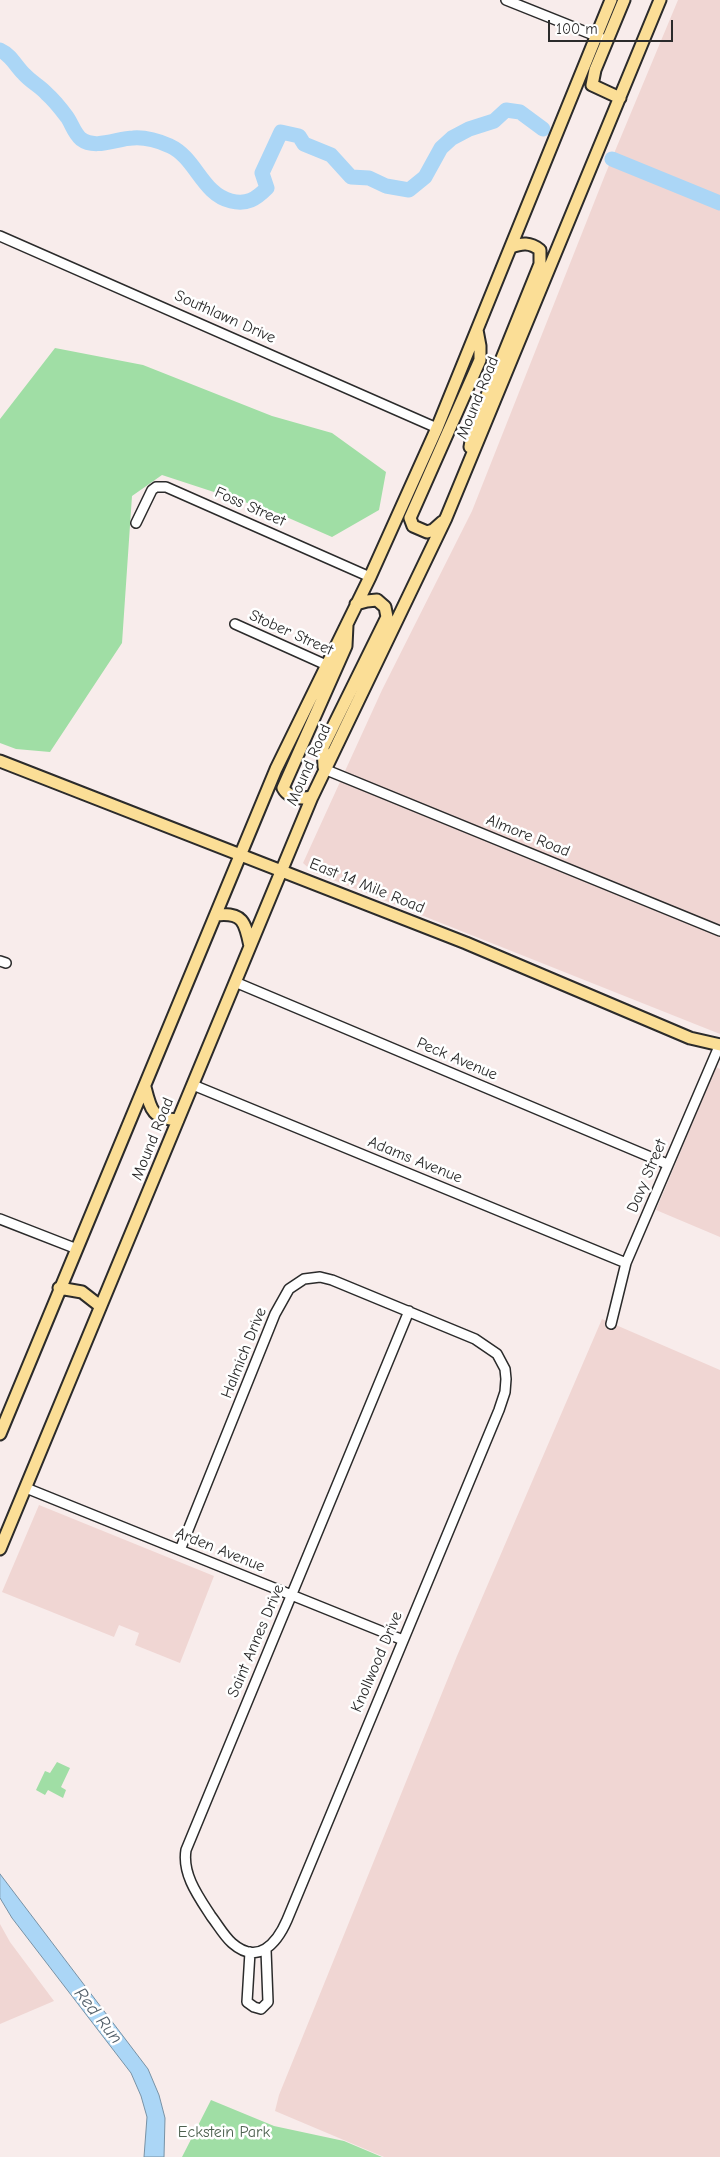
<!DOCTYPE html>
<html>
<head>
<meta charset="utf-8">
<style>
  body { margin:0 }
  #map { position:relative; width:720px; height:2157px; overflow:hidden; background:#f8eceb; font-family:"Comic Neue",sans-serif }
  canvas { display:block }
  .scale { position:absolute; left:548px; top:20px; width:125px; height:22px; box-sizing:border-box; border:2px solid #2b2b2b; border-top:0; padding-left:6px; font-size:15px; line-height:18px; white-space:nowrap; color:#2b2b2b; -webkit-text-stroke:4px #fff; paint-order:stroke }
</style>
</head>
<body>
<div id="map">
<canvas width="720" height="2157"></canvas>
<div class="scale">100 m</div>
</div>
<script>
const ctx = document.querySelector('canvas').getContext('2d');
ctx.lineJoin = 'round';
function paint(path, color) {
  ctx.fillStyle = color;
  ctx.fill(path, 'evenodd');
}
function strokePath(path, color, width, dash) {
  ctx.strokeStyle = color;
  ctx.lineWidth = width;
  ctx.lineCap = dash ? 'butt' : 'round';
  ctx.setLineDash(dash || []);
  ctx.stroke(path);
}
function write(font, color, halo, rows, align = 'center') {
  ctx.font = font + ' "Comic Neue",sans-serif';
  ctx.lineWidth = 5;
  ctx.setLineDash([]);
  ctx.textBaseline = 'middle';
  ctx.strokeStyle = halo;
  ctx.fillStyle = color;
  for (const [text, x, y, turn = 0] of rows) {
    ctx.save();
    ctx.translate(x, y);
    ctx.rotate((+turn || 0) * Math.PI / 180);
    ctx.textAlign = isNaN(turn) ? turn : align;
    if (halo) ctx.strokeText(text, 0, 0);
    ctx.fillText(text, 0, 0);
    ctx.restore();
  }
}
paint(new Path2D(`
  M678,0H720V1034L313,872L303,863L382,690L472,511L605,175Z
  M716,1067L720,1069V1237L656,1210Z
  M602,1319L720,1370V2157H384L275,2111L279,2095L457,1656Z
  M39,1505L214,1576L180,1663L135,1645L139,1633L119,1625L114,1637L2,1592Z
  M0,1924L10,1942L54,2001L0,2024Z`), '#f0d6d3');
paint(new Path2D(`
  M55,348L143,365L272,416L332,433L386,472L379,510L332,537L275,512L162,475L132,496L122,643L50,752L16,749L0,743V419Z
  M57,1762L70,1768L61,1787L66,1790L63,1798L48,1790L45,1795L36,1790L45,1771L50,1773Z
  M211,2100L274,2126L344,2141L382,2157H182Z`), '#a0dea5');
const water = new Path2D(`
  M0,1874L148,2069L159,2095L165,2118L164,2157H144L147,2117L141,2096L131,2073L12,1918L0,1898Z`);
paint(water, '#abd6f6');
strokePath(water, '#7892a5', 1);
strokePath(new Path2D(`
  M0,50C11,55 15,65 24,74C31,82 40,86 47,94C54,100 61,109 67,117C72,124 74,133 81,139C95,150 118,138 133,138C145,137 160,141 170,146C196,158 202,194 231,201C247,205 256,199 267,188L262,173L281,132L299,136L304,144L331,155L351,177L369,178L386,186L409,190L425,177L441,148L452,138L469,129L494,121L506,110L520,112L543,129
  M612,159L720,203`), '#abd6f6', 15);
const minor = new Path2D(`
  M506,0L601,38
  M0,236L437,428
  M136,523L152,490L156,487H166L370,577
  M235,624L333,668
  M324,769L720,931
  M0,961L6,963
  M235,982L667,1164
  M193,1085L626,1263
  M0,1219L77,1249
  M611,1324L626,1263L720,1044
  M26,1488L403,1640
  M180,1550L275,1314L289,1289L304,1279L320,1277L332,1280L475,1339L497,1354L505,1369L506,1379L505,1392L499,1410L287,1920C277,1943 258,1966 232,1943C224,1936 218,1925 211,1916C198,1896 182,1874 186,1850L409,1311
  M250,1952L247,2002L254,2007L261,2009L268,2002L266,1950`);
const major = new Path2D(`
  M620,98L592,85L595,70L624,0
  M470,447L473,430L540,264V250C530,242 522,243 511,247
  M442,522L433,530L427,532L413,526L410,518L480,360V346L477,330
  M0,761L466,943L690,1038L720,1045
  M324,767L323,747L387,617L385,607L377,600L367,601L356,604
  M312,797C301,799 289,799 283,788L346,646L347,625
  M216,915C243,912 245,922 250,946
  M145,1087C151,1111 152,1118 178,1120
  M59,1288L82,1292L100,1306
  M0,1434L276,769L370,577L437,428L611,0
  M0,1549L312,797L446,518L660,0`);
strokePath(minor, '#2b2b2b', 12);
strokePath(major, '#2b2b2b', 15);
strokePath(minor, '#fff', 9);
strokePath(major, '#fbde96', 11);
write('16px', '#2b2b2b', '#fff', [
  ["Southlawn Drive",225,317,24],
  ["Mound Road",478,398,-68],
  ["Foss Street",250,507,24],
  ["Stober Street",291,633,24],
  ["Mound Road",309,765,-66],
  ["Almore Road",528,836,22],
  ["East 14 Mile Road",367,886,22],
  ["Peck Avenue",457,1059,23],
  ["Mound Road",153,1139,-68],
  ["Adams Avenue",415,1160,22],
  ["Davy Street",647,1176,-67],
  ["Halmich Drive",244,1353,-68],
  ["Arden Avenue",220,1550,22],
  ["Saint Annes Drive",256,1641,-67],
  ["Knollwood Drive",377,1662,-67]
]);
write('16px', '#4e6150', '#fff', [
  ["Eckstein Park",224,2132]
]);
write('italic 18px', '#515e68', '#fff', [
  ["Red Run",98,2016,52]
]);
</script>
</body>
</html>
